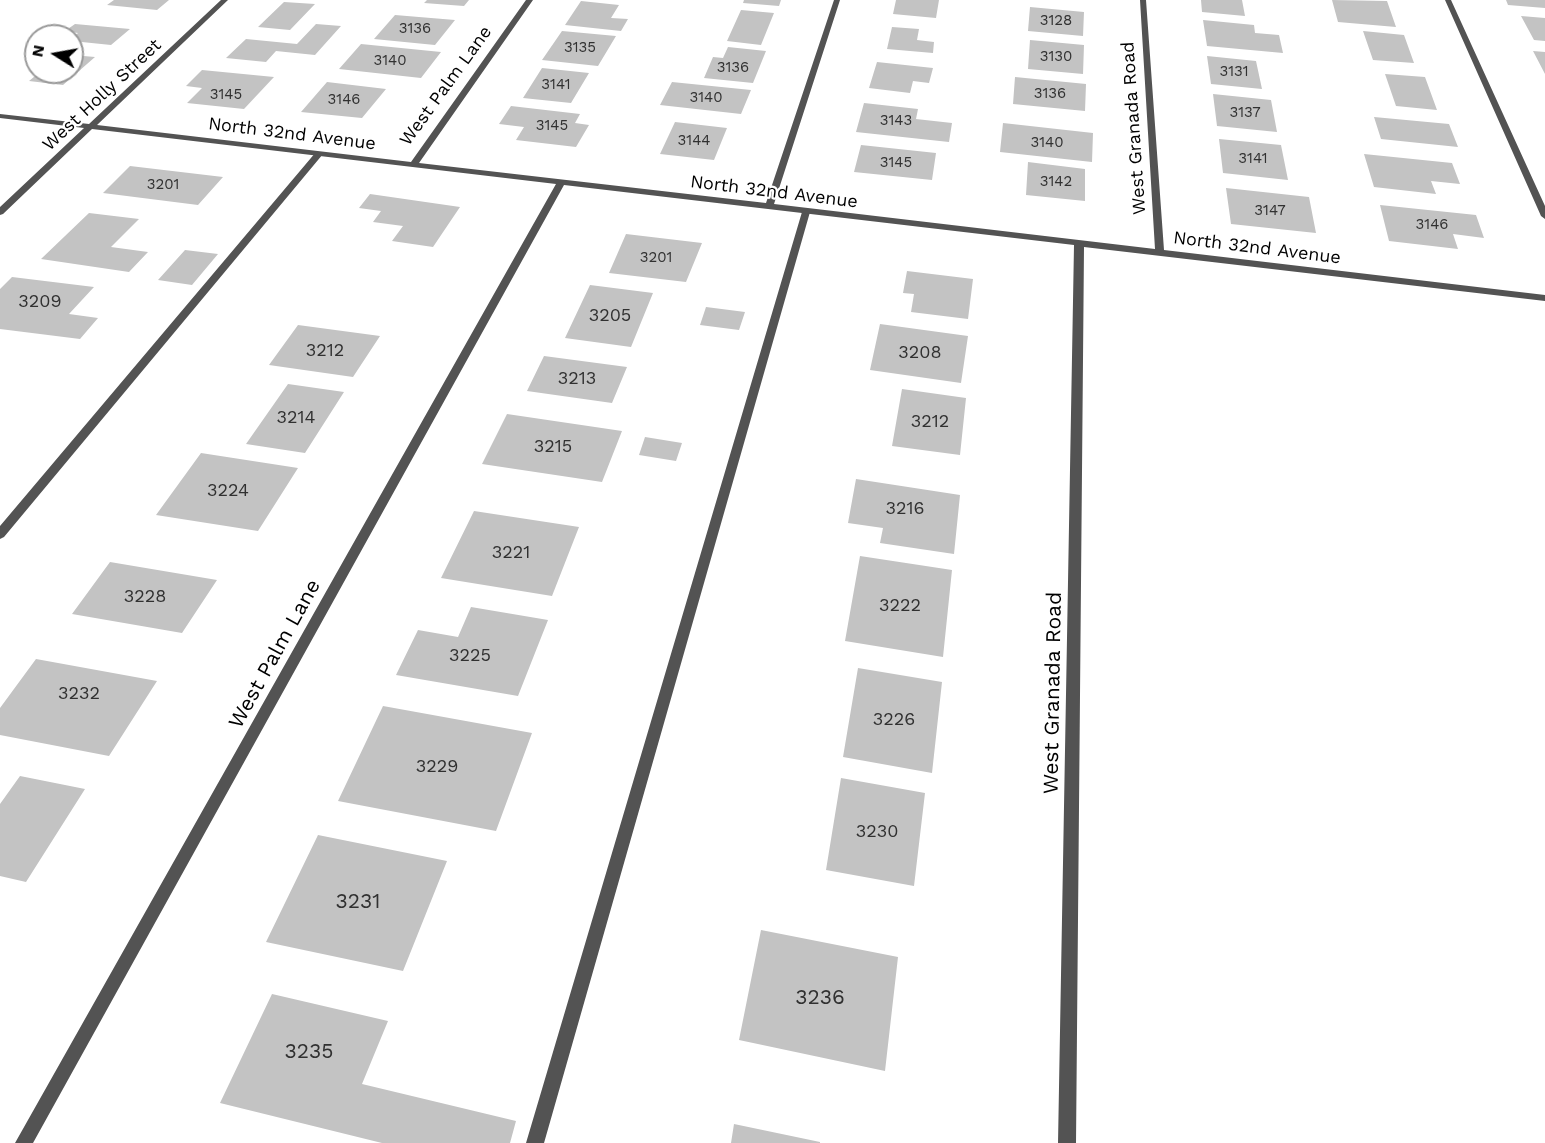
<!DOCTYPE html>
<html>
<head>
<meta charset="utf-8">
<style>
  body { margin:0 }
  #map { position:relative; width:1545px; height:1143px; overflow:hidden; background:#fff; font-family:"Work Sans",sans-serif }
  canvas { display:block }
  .north { position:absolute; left:24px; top:24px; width:60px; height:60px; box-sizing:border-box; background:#fff; border:2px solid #999; border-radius:50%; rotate:281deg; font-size:16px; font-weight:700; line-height:24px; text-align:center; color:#000 }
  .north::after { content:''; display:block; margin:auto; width:21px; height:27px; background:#000; clip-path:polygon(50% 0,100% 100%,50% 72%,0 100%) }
</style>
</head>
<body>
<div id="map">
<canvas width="1545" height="1143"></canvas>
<div class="north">N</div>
</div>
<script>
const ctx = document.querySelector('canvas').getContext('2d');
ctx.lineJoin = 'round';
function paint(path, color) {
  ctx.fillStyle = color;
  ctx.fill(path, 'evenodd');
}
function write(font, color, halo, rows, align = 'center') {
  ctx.font = font + ' "Work Sans",sans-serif';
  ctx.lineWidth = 4.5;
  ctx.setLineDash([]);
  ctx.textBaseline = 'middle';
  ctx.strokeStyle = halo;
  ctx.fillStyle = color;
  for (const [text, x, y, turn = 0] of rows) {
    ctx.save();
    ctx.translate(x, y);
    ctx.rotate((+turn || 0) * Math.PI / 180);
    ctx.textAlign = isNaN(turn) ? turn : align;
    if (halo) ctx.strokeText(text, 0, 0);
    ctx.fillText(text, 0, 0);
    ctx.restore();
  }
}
paint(new Path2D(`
  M114,0H169L157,10L107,5Z
  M427,0H469L464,6L424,3Z
  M744,0H781L779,6L743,3Z
  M896,0H939L936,18L893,14Z
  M1201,0H1242L1245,16L1202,12Z
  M1332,0L1387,1L1396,27L1338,22Z
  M1506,0H1545V8L1508,5Z
  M581,1L619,5L611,18L628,19L621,31L565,25Z
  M284,2L315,4L290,30L258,27Z
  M1030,7L1084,12L1083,36L1028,31Z
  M741,10L774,13L761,45L727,41Z
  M395,15L455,20L435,45L374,39Z
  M1521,16L1545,18V41L1534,40Z
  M1203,20L1254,25L1255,33L1279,35L1283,53L1207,46Z
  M75,24L130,29L111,45L72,41V38L78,33L65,31Z
  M316,24L341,26L315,55L276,51L266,62L226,58L246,39L297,44Z
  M892,27L919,29L917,40L934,42L933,53L887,49Z
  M562,31L616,36L598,66L542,60Z
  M1363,31L1404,35L1414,63L1373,60Z
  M1030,40L1084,45L1083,74L1028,69Z
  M361,44L441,52L421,78L339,69Z
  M728,47L766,51L753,83L704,78L713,57L723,58Z
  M1533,51L1545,52V74Z
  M72,55L95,57L63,85L29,81L40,72H72Z
  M1207,56L1256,61L1262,89L1211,84Z
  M877,62L933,68L929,83L913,81L910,93L869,88Z
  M542,68L589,73L571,103L523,98Z
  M202,70L274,77L244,109L187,103L202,88L186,86Z
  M1385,74L1425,77L1437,110L1396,106Z
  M1015,77L1086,84L1085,111L1013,104Z
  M327,82L386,89L362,118L301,112Z
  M672,82L751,90L741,114L660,105Z
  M1213,94L1271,100L1277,132L1217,126Z
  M864,103L918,109L916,119L952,123L949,142L856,132Z
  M511,106L580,114L575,123L589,125L576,147L516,140L524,127L499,124Z
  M1374,117L1449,124L1458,147L1381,139Z
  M675,122L727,128L714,160L660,154Z
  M1003,123L1093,133L1092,162L1000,152Z
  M1219,139L1281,145L1288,180L1223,173Z
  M861,145L936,153L932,180L854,172Z
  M1364,154L1452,163L1460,184L1431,181L1436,194L1374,187Z
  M1028,162L1085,169V201L1026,195Z
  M130,166L223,177L198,205L103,193Z
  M1226,188L1309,197L1316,233L1231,224Z
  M370,194L460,207L433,247L392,241L403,226L373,222L381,211L359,208Z
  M1380,205L1476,215L1484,238L1453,234L1458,249L1389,241Z
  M89,213L139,219L111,247L148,252L129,272L41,259Z
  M626,234L702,243L686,282L609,273Z
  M185,250L218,254L192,285L158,280Z
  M907,271L973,279L968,319L911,312L914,294L903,293Z
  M12,277L94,287L69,314L98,318L80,339L0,329V289Z
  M590,285L653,293L631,347L565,338Z
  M706,307L745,312L739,330L700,325Z
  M880,324L968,336L961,383L870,370Z
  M298,325L380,336L353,377L269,365Z
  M544,356L627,367L612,403L527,391Z
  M288,384L344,392L305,453L246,444Z
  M902,389L966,398L960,455L892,446Z
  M507,414L622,431L602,482L482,464Z
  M645,437L682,443L676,461L639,455Z
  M201,453L298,468L258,531L156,515Z
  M856,479L960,495L954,554L880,543L883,528L848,523Z
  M474,511L579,527L552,596L441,578Z
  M860,556L952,570L943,657L845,641Z
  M110,562L217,580L182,633L72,614Z
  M471,607L548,620L518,696L396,675L418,630L458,637Z
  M36,659L157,681L109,756L0,735V708Z
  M858,668L942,682L932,773L843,757Z
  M383,706L532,733L496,831L338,801Z
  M20,776L85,789L26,882L0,876V804Z
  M841,778L925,793L914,886L826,870Z
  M318,835L447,861L403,971L266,942Z
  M761,930L898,957L885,1071L739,1040Z
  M272,994L388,1021L362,1084L516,1121L510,1143H382L220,1103Z
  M734,1124L820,1142V1143H731Z`), '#c3c3c3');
paint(new Path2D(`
  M316,152L323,154L4,537L0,539V526Z
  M806,209L810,212L544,1143H526L802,212Z`), '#535353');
paint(new Path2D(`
  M221,0H228L97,125L411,162L526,0H533L419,163L766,203L834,0H840L774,204L1155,249L1140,0H1146L1164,250L1545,295V301L1084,247L1076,1143H1058L1074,245L564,185L33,1143H15L556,184L92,129L3,214L0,215V207L84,128L0,118V114L89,124Z
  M1445,0H1451L1545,206V219L1541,216Z`), '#535353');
write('15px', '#313131', null, [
  ["3128",1056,21],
  ["3136",415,29],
  ["3135",580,48],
  ["3130",1056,57],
  ["3140",390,61],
  ["3136",733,68],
  ["3131",1234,72],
  ["3141",556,85],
  ["3136",1050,94],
  ["3145",226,95],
  ["3140",706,98],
  ["3146",344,100],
  ["3137",1245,113],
  ["3143",896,121],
  ["3145",552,126],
  ["3144",694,141],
  ["3140",1047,143],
  ["3141",1253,159],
  ["3145",896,163],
  ["3142",1056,182],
  ["3201",163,185],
  ["3147",1270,211],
  ["3146",1432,225],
  ["3201",656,258]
]);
write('18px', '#000', '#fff', [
  ["West Palm Lane",446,86,-54],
  ["West Holly Street",102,95,-43],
  ["West Granada Road",1134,128,-94],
  ["North 32nd Avenue",292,134,7],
  ["North 32nd Avenue",774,192,7],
  ["North 32nd Avenue",1257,248,7]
]);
write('18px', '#313131', null, [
  ["3209",40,302],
  ["3205",610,316],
  ["3212",325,351],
  ["3208",920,353],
  ["3213",577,379],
  ["3214",296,418],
  ["3212",930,422],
  ["3215",553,447],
  ["3224",228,491],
  ["3216",905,509],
  ["3221",511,553],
  ["3228",145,597],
  ["3222",900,606],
  ["3225",470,656],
  ["3232",79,694],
  ["3226",894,720],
  ["3229",437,767],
  ["3230",877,832]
]);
write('21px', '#000', '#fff', [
  ["West Palm Lane",275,654,-61],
  ["West Granada Road",1053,693,-89]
]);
write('21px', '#313131', null, [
  ["3231",358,902],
  ["3236",820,998],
  ["3235",309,1052]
]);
</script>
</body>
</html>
